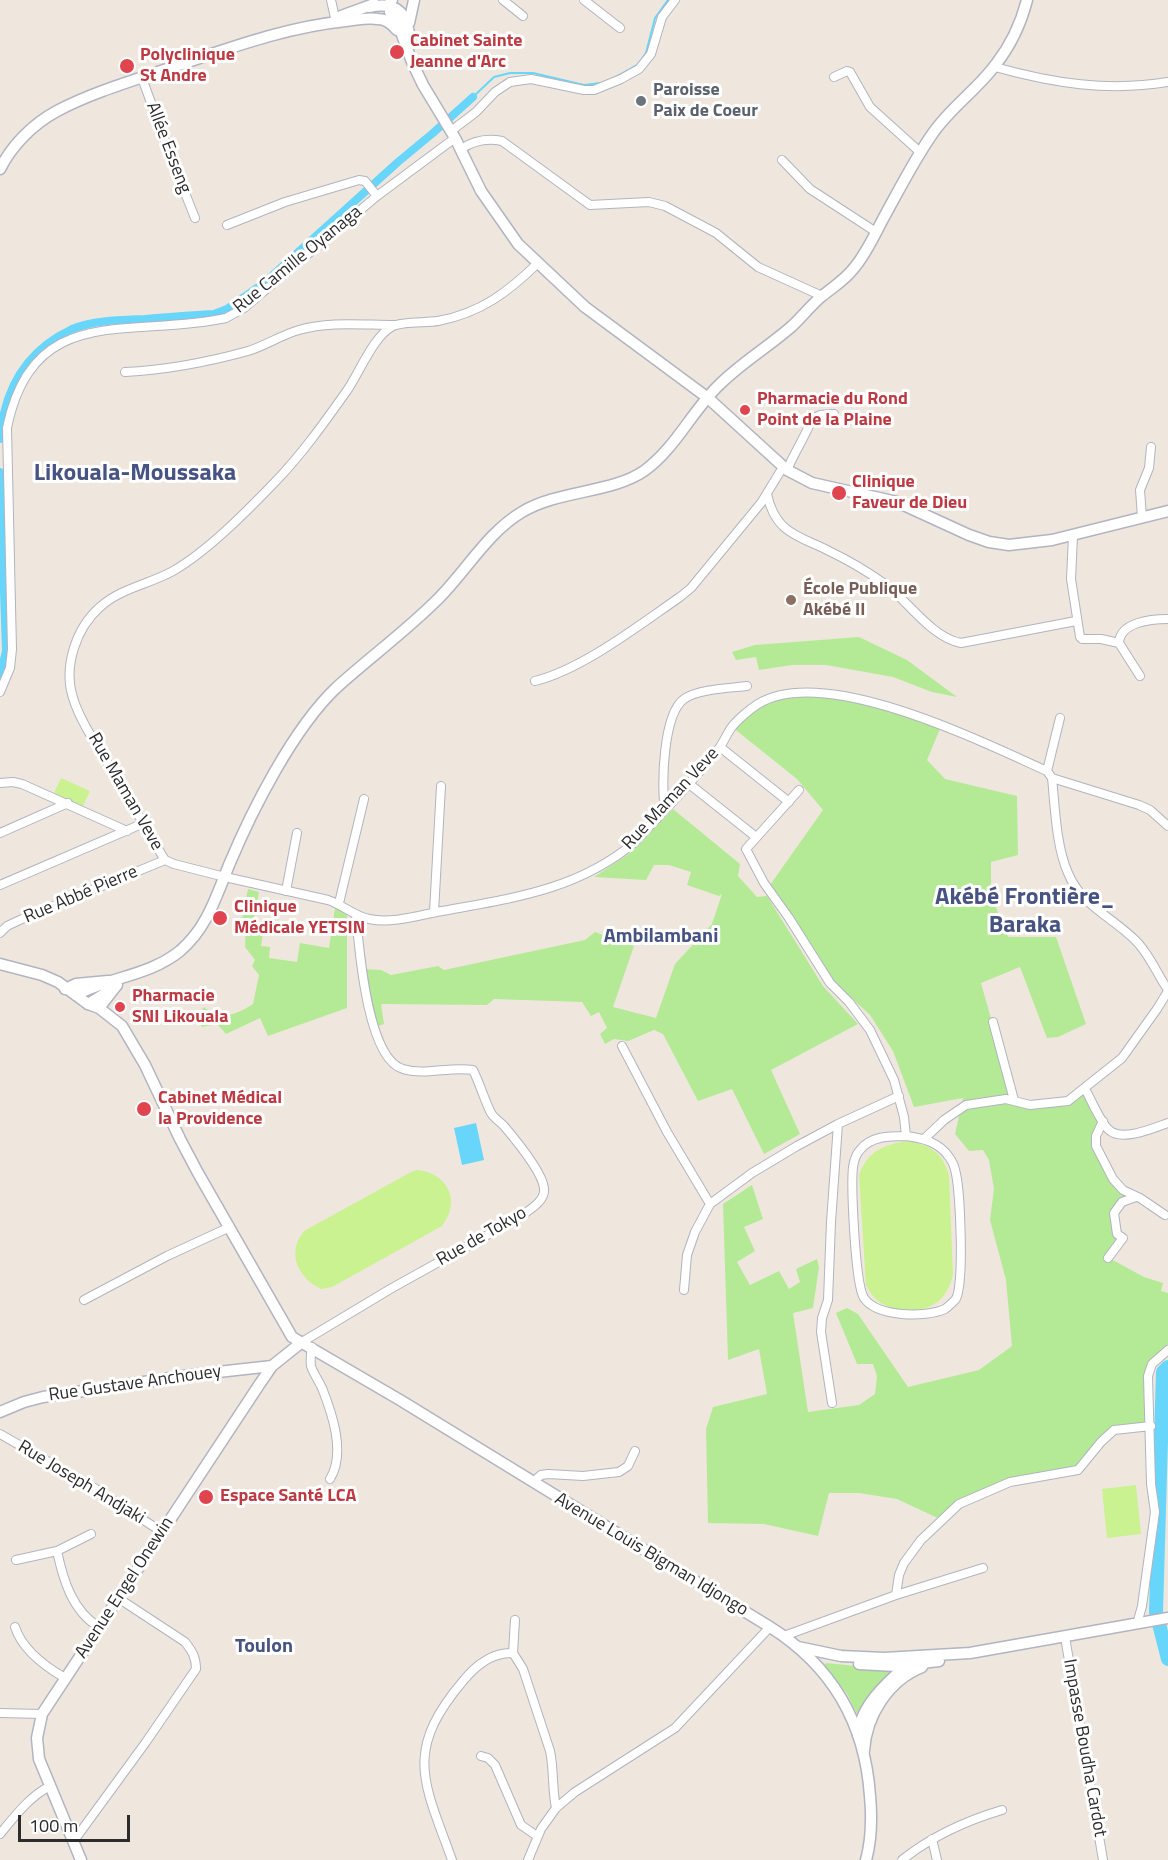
<!DOCTYPE html>
<html>
<head>
<meta charset="utf-8">
<style>
  body { margin:0 }
  #map { position:relative; width:1168px; height:1860px; overflow:hidden; background:#efe7dd; font-family:"Titillium Web",sans-serif }
  canvas { display:block }
  .scale { position:absolute; left:18px; top:1815px; width:112px; height:27px; box-sizing:border-box; border:3px solid #2c2c2c; border-top:0; padding-left:8px; font-size:18px; line-height:21px; white-space:nowrap; color:#2c2c2c; -webkit-text-stroke:4px #fff; paint-order:stroke }
</style>
</head>
<body>
<div id="map">
<canvas width="1168" height="1860"></canvas>
<div class="scale">100 m</div>
</div>
<script>
const ctx = document.querySelector('canvas').getContext('2d');
ctx.lineJoin = 'round';
function paint(path, color) {
  ctx.fillStyle = color;
  ctx.fill(path, 'evenodd');
}
function strokePath(path, color, width, dash) {
  ctx.strokeStyle = color;
  ctx.lineWidth = width;
  ctx.lineCap = dash ? 'butt' : 'round';
  ctx.setLineDash(dash || []);
  ctx.stroke(path);
}
function write(font, color, halo, rows, align = 'center') {
  ctx.font = font + ' "Titillium Web",sans-serif';
  ctx.lineWidth = 6;
  ctx.setLineDash([]);
  ctx.textBaseline = 'middle';
  ctx.strokeStyle = halo;
  ctx.fillStyle = color;
  for (const [text, x, y, turn = 0] of rows) {
    ctx.save();
    ctx.translate(x, y);
    ctx.rotate((+turn || 0) * Math.PI / 180);
    ctx.textAlign = isNaN(turn) ? turn : align;
    if (halo) ctx.strokeText(text, 0, 0);
    ctx.fillText(text, 0, 0);
    ctx.restore();
  }
}
paint(new Path2D(`
  M859,637L907,660L957,697L932,692L893,677L826,665H792L759,670L756,657L736,660L732,652L755,645Z
  M820,692L877,704L940,729L927,760L945,779L1017,796L1018,855L991,862V895L1008,937H1056L1086,1024L1058,1037L1047,1038L1020,967L981,983L1014,1100L1030,1105L1068,1101L1085,1089L1103,1121L1096,1136L1113,1179L1136,1197L1122,1202L1114,1221L1123,1238L1109,1258L1144,1277L1163,1283L1161,1291L1168,1293V1350L1152,1364L1151,1426L1114,1430L1078,1470L1010,1482L959,1504L942,1520L897,1499L859,1493H829L818,1536L764,1524L708,1523L706,1429L713,1407L767,1394L759,1349L728,1360L723,1204L752,1185L763,1219L744,1227L755,1251L737,1262L750,1285L779,1271L789,1289L800,1282L796,1269L817,1259L819,1267L813,1308L793,1313L808,1412L859,1405L875,1394L877,1376L873,1364H857L836,1313L847,1308L858,1314L908,1387L979,1370L1012,1346L1006,1280L990,1220L994,1189L989,1160L983,1150L969,1151L955,1134L963,1098L914,1107L893,1051L870,1015L834,982L770,885L823,810L797,779L732,727L759,703L790,693Z
  M673,809L740,864L738,876L757,897L767,896L823,986L858,1024L771,1070L800,1134L764,1154L732,1089L698,1101L663,1034L654,1030L628,1041L614,1039L605,1044L600,1034L607,1028L599,1012L591,1016L582,1002L494,999L487,1005L381,1004L384,1024L373,1028L358,978L362,969L381,970L391,975L438,966L444,970L585,940L595,932L634,946L613,1007L656,1018L675,964L712,924L722,894L719,896L687,885L691,872L669,865H654L646,880L594,877L630,853Z
  M248,889L259,892L252,930L263,933L261,946L270,947L269,958L297,962L300,943L329,948L335,908L347,913V1008L268,1036L260,1018L226,1034L217,1024L202,1027L197,1017L204,1007L217,1018C231,1015 241,1012 253,1004L259,975L252,966L255,960L245,947L246,921L242,918Z
  M826,1663L896,1670L858,1716L847,1694L824,1665Z`), '#b4ea95');
paint(new Path2D(`
  M61,778L90,791L83,806L54,793Z
  M907,1141C930,1145 943,1152 949,1176L953,1275C950,1285 947,1293 940,1300C923,1315 889,1314 874,1297C871,1294 868,1289 866,1285L859,1175C868,1151 883,1145 907,1141Z
  M417,1170C447,1173 462,1200 442,1226L332,1287L321,1289C298,1278 286,1253 304,1231L411,1172Z
  M1136,1485L1141,1534L1107,1538L1102,1489Z`), '#caf290');
paint(new Path2D(`
  M476,1123L484,1160L462,1165L454,1128Z`), '#67d6fa');
strokePath(new Path2D(`
  M612,79L637,65L641,60L646,53L655,18L668,0
  M473,97L494,77L510,73H533L584,85L601,83`), '#67d6fa', 2);
strokePath(new Path2D(`
  M0,439C4,389 25,351 72,329C94,320 122,320 145,319C168,317 191,315 214,314L227,309L264,283L398,162L433,133L473,97
  M0,472L6,651L0,676`), '#67d6fa', 8);
strokePath(new Path2D(`
  M1168,1367L1163,1372L1156,1612L1168,1659`), '#67d6fa', 14);
const minor = new Path2D(`
  M331,0L335,18
  M503,0L523,16
  M584,0L620,28
  M995,67C1052,83 1108,92 1168,82
  M834,77L847,71L850,72L870,107L921,153
  M142,78L173,163L195,218
  M451,131L476,112L495,92L510,82L531,79L584,90H594L621,79L639,69L651,54L662,17L675,0
  M461,149C473,141 487,138 502,141L590,205L649,202L665,206L716,233L758,267L822,296
  M782,160L810,189L876,232
  M227,225L285,202L359,180L365,181L377,196
  M538,263C508,292 481,313 438,321C426,323 403,321 393,326C373,336 359,374 346,392C324,423 302,454 276,481C248,510 208,551 173,571C150,584 121,588 100,607C76,628 63,667 73,698C80,721 99,749 112,770C130,799 146,830 165,860L174,864L225,877L328,900C343,905 354,916 369,919C392,924 420,915 442,911C513,898 578,890 635,842C663,811 694,781 720,747C724,741 727,734 731,728C737,720 750,709 758,704C824,663 982,742 1047,771L1052,778
  M125,372C166,370 208,362 248,351C265,346 281,335 299,330C329,321 363,325 395,325
  M787,470C794,453 805,437 812,419L820,415L834,414
  M767,494C769,505 775,519 784,527C796,538 814,543 829,551C848,560 868,572 885,584C908,601 932,638 961,643L1076,621
  M1142,517L1140,490L1149,468L1151,447
  M1073,536L1071,579L1080,637L1082,639H1101L1119,643L1140,676
  M1119,643C1120,622 1151,619 1168,619
  M535,681C583,669 639,625 680,597L691,588L761,503L783,467
  M0,692L10,668L12,649L7,428C33,300 132,339 226,318L244,308L377,196L455,138
  M720,747L789,802
  M1047,771L1060,718
  M1052,778C1055,807 1056,846 1068,873C1081,905 1112,917 1135,940C1149,953 1157,974 1168,990
  M1052,778L1139,805L1150,810L1168,826
  M0,783L13,782L22,784L127,831
  M688,783L756,837
  M799,790L746,849L764,883L789,918L830,983L849,1002L870,1030L894,1080L904,1117L906,1136C889,1136 871,1136 860,1150C856,1154 854,1161 853,1167C851,1186 855,1284 864,1298C877,1317 925,1318 945,1309C949,1306 952,1303 955,1300C965,1290 960,1191 956,1174C955,1168 953,1162 949,1157C939,1142 922,1138 906,1136
  M665,810C661,786 663,714 684,699C698,689 731,688 747,686
  M0,833L68,803
  M0,885L144,823
  M286,891L297,833
  M339,903L364,799
  M434,912L441,786
  M0,933L7,926L22,919L165,860
  M993,1022L1014,1100
  M622,1046L667,1132L710,1204
  M1085,1089C1091,1099 1100,1122 1109,1130C1122,1142 1154,1128 1168,1123
  M1103,1121L1096,1136V1146L1113,1179L1123,1190L1140,1198L1165,1215
  M924,1139L944,1120L966,1105L1006,1099L1030,1105L1068,1101L1122,1058L1157,1009L1168,991
  M1108,1258L1123,1238L1117,1234L1114,1213L1122,1202L1136,1197
  M684,1290L687,1255L695,1232L710,1204L752,1173L797,1146L838,1124L899,1096
  M84,1300L167,1256L230,1227
  M302,1342L392,1288L518,1218C527,1211 546,1202 544,1188C542,1172 515,1139 504,1126C500,1122 494,1118 491,1113C484,1099 480,1084 473,1070C450,1066 425,1076 403,1069C367,1059 359,947 356,915
  M312,1347C311,1353 310,1360 311,1366C313,1373 319,1381 322,1388C332,1413 346,1453 330,1479
  M832,1403L821,1332L822,1318L828,1300L831,1222L838,1124
  M0,1434L96,1489L162,1532
  M533,1482L541,1475L548,1474L583,1476L619,1472L628,1466L635,1451
  M91,1534L57,1551C63,1579 72,1611 99,1627
  M16,1560L57,1551
  M896,1595L899,1575L904,1563L921,1540L959,1504L1010,1482L1078,1470L1101,1442L1114,1430L1151,1426
  M1137,1624L1142,1606L1155,1512L1151,1484L1148,1376L1152,1364L1168,1350
  M15,1627C22,1649 46,1667 65,1678
  M784,1636L896,1595L983,1568
  M1065,1637L1103,1860
  M513,1653L515,1620
  M0,1713L42,1714
  M481,1756L488,1758L495,1765L521,1825L537,1836
  M0,1834C15,1816 29,1797 50,1786
  M932,1839L937,1860
  M73,1842L146,1742L196,1669C196,1657 192,1651 185,1642L118,1598
  M452,1860C424,1782 403,1752 463,1681C476,1665 492,1652 513,1653L523,1669L550,1751C554,1769 552,1789 556,1808
  M528,1860L541,1829L556,1808L575,1792L675,1728L770,1627
  M902,1860C932,1836 965,1821 1002,1810`);
const tertiary = new Path2D(`
  M76,995C109,977 149,976 180,951C207,928 216,897 229,865C252,810 293,729 336,688C369,658 406,631 438,599C466,571 488,532 522,512C559,490 612,493 644,471C675,449 692,411 719,385C741,363 768,347 791,327C802,317 811,305 822,296C833,287 845,280 854,268C866,254 874,236 883,219C899,190 914,160 933,133C951,107 978,89 996,64C1011,45 1021,23 1027,0
  M88,1004L114,988
  M0,1412L24,1402L43,1397L191,1375L272,1366
  M798,1647L841,1656L884,1658L970,1653L1168,1618
  M859,1664L896,1666L939,1661
  M858,1735C860,1707 886,1683 906,1666
  M864,1751C866,1715 889,1680 922,1667
  M81,1860L39,1759L37,1738L42,1714L259,1385L272,1366L302,1342`);
const secondary = new Path2D(`
  M392,0L389,4L390,12L401,32L412,62L423,85L455,138L481,191L518,244L585,307L708,398L787,470L812,483L897,502L969,535L989,542L1009,545L1052,540L1168,511
  M369,7C401,0 407,16 411,44
  M341,16L374,4
  M409,23L414,0
  M0,169C12,145 33,124 57,111C93,92 135,80 173,67C230,48 286,27 346,21C356,20 367,17 378,19C385,19 392,24 397,30
  M0,964L42,975L58,982L88,1004L99,1008L122,1026L145,1065L180,1139L198,1173L292,1337L400,1400L770,1627C832,1666 865,1723 870,1796C872,1818 872,1838 866,1860
  M65,989L76,984L108,981
  M99,1008L117,985`);
strokePath(minor, '#b1b4c1', 10);
strokePath(tertiary, '#b1b4c1', 13);
strokePath(secondary, '#b1b4c1', 13);
strokePath(minor, '#fff', 8);
strokePath(tertiary, '#fff', 10);
strokePath(secondary, '#fff', 10);
for (const [x, y, r, color] of [
  [397,52,8,"#e0444e"],
  [127,66,8,"#e0444e"],
  [641,101,6,"#6b7280"],
  [745,410,6,"#e0444e"],
  [839,493,8,"#e0444e"],
  [791,600,6,"#8d6e63"],
  [220,918,8,"#e0444e"],
  [120,1007,6,"#e0444e"],
  [144,1109,8,"#e0444e"],
  [206,1497,8,"#e0444e"]
]) {
  const dot = new Path2D();
  dot.arc(x, y, r, 0, 2 * Math.PI);
  ctx.fillStyle = color;
  ctx.fill(dot);
  strokePath(dot, '#fff', 2);
}
write('bold 18px', '#be3a42', '#fff', [
  ["Cabinet Sainte",410,42],
  ["Jeanne d'Arc",410,63],
  ["Polyclinique",140,56],
  ["St Andre",140,77],
  ["Pharmacie du Rond",757,400],
  ["Point de la Plaine",757,421],
  ["Clinique",852,483],
  ["Faveur de Dieu",852,504],
  ["Clinique",234,908],
  ["Médicale YETSIN",234,929],
  ["Pharmacie",132,997],
  ["SNI Likouala",132,1018],
  ["Cabinet Médical",158,1099],
  ["la Providence",158,1120],
  ["Espace Santé LCA",220,1497]
], 'left');
write('bold 18px', '#5b616d', '#fff', [
  ["Paroisse",653,91],
  ["Paix de Coeur",653,112]
], 'left');
write('18px', '#2c2c2c', '#fff', [
  ["Allée Esseng",168,148,69],
  ["Rue Camille Oyanaga",298,260,-39],
  ["Rue Maman Veve",125,792,60],
  ["Rue Maman Veve",671,799,-47],
  ["Rue Abbé Pierre",81,895,-23],
  ["Rue de Tokyo",482,1237,-30],
  ["Rue Gustave Anchouey",135,1384,-8],
  ["Rue Joseph Andjaki",81,1483,31],
  ["Avenue Louis Bigman Idjongo",651,1555,31],
  ["Avenue Engel Onewin",125,1588,-57],
  ["Impasse Boudha Cardot",1084,1748,80]
]);
write('bold 18px', '#785e54', '#fff', [
  ["École Publique",803,590],
  ["Akébé II",803,611]
], 'left');
write('bold 20px', '#475382', '#fff', [
  ["Ambilambani",661,937],
  ["Toulon",264,1647]
]);
write('bold 24px', '#475382', '#fff', [
  ["Likouala-Moussaka",135,474],
  ["Akébé Frontière_",1025,898],
  ["Baraka",1025,926]
]);
</script>
</body>
</html>
